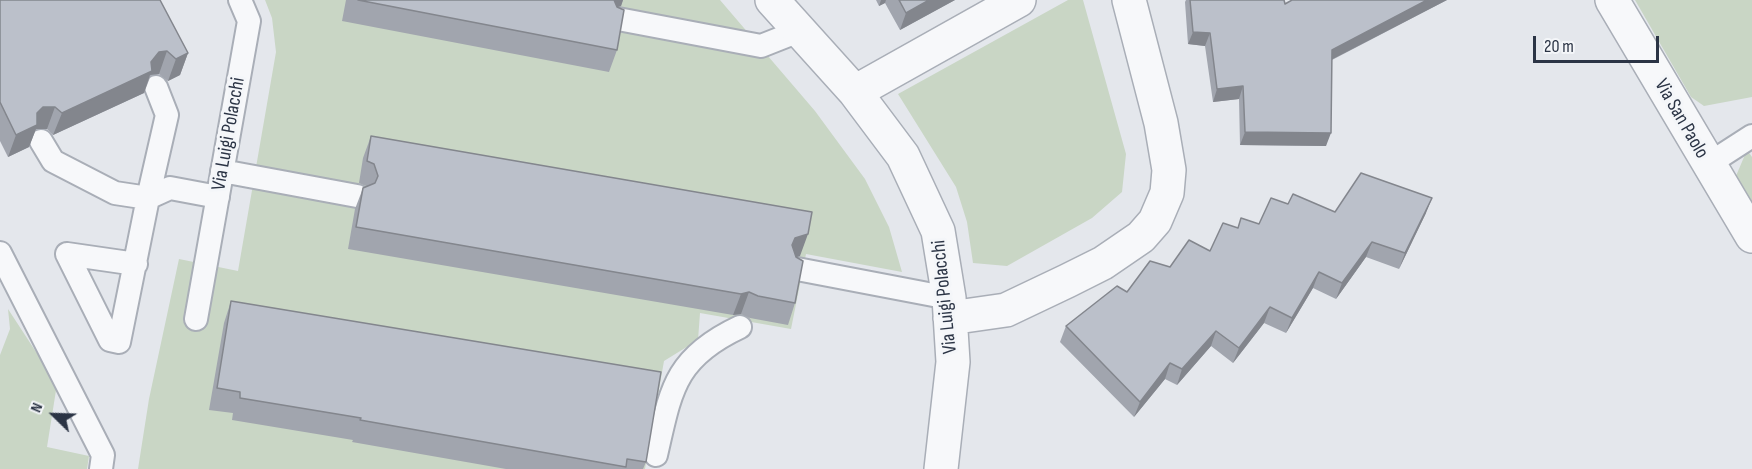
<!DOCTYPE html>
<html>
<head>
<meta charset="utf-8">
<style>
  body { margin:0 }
  #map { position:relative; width:1752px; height:469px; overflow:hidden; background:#e4e7ec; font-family:"Sofia Sans Condensed",sans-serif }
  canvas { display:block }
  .north { position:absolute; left:24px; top:385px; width:60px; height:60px; -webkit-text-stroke:4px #f4f6f9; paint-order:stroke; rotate:293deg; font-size:16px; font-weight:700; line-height:24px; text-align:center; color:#2b3445 }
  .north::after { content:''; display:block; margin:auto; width:21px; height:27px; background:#2b3445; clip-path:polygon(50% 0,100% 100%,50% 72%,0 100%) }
  .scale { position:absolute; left:1533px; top:36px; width:126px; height:27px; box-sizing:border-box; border:3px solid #2b3445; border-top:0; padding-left:8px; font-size:18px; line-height:21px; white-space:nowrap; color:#2b3445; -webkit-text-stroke:4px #f4f6f9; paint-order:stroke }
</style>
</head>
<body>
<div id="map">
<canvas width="1752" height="469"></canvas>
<div class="north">N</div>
<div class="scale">20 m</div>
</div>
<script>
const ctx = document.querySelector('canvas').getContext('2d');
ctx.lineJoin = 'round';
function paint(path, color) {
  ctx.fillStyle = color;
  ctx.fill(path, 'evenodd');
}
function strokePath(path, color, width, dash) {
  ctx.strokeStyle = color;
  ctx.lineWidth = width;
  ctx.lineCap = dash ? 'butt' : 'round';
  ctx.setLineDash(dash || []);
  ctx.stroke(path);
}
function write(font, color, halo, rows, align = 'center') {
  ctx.font = font + ' "Sofia Sans Condensed",sans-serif';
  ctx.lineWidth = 6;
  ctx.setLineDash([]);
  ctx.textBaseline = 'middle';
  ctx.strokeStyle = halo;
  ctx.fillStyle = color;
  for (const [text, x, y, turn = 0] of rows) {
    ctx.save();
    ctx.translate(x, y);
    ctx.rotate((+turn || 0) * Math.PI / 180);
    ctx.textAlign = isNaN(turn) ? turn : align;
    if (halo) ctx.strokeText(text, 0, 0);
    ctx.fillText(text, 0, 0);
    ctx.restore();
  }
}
paint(new Path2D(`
  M265,0H720L815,111L865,179L889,227L902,272L806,254L791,329L700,313L698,340L664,361L645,469H138L149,399L179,259L238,271L276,52L272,18Z
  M1068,0H1083L1126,154L1122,192L1092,218L1007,266L973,263L967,222L956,187L898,94Z
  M1635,0H1752V97L1704,106L1691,97Z
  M1747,150L1752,157V212L1733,183Z
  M8,309L57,384L47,447L89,456L87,469H0V355L10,329Z`), '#c9d6c5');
const service = new Path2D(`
  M618,19L761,46L799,31
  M41,141L53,161L115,193L148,198L167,115L156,87
  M1707,165L1752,136
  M222,171L357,196
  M0,253L103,455L101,469
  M67,254L110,340L119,342L148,198L170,188L218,197
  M67,254L136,264
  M797,269L949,298
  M196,319L249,21L240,0
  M656,455C671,390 674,358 740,327`);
const minor = new Path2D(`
  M772,0L855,92L903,156L938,231L949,298L953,362L941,469
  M1612,0L1752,236
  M855,92L1019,0
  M950,318L1006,310L1067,281L1103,263L1141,237L1155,221L1167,193L1169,170L1161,123L1129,0`);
strokePath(service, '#a9aeb7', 26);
strokePath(minor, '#a9aeb7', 36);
strokePath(service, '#f7f8fa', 22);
strokePath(minor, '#f7f8fa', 33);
paint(new Path2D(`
  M0,0L188,53L180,75L168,81L159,74L151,75L144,93L53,135L47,129H36L29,147L8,157L0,141Z
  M346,0H623L621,6L617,7V50L609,72L342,21Z
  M876,0H955L900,30L885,3L879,6Z
  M1186,0H1284L1285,4L1292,0H1447L1332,60L1326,146L1240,145L1239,99L1213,102L1205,46L1188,44L1185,2Z
  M371,136L800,256L796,257L795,303L788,325L750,318L741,314L733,315L348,249L355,209L363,188L366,186L359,183L363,158Z
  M1288,204L1335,212L1426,213L1399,269L1366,257L1336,299L1313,288L1286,333L1264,323L1233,363L1211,346L1177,385L1165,379L1134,417L1060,342L1066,326L1170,267L1210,251L1238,228L1241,218L1259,224Z
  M231,301L646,462L643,469H506L352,442L353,440L232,420L233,413L209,410L224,323Z`), '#a1a5ae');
paint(new Path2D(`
  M611,0H623L621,6L608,10Z
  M881,0H886L885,3L879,6Z
  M929,0H955L900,30L906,13Z
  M1427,0H1447L1327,62L1332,50Z
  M1193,32L1210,33L1205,46L1188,44Z
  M167,51L159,74L150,75L144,93L53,135L62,113L151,62L159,52Z
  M188,53L180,75L168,81L176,59Z
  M1243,86L1239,99L1213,102L1217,89Z
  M43,107H55L47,129H36L29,147L8,157L16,135Z
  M1245,132L1331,133L1326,146L1240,145Z
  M1432,198L1426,213L1399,269L1405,253Z
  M808,234L800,256L787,260L792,245L795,238Z
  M1372,242L1366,257L1336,299L1342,283Z
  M1319,272L1313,288L1286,333L1292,318Z
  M749,292L741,314L733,315L741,294Z
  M1270,307L1264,323L1233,363L1239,348Z
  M1216,331L1211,346L1177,385L1182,369Z
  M1170,363L1165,379L1134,417L1140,402Z`), '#83868d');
const building = new Path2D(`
  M0,0H160L188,53L176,59L167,51L159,52L151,62L152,71L62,113L55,107H43L37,113V125L16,135L0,102Z
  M358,0H614L617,7L624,10L617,50Z
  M899,0H929L906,13Z
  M1190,0H1284L1285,4L1292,0H1427L1332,50L1331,133L1245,132L1243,86L1217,89L1210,33L1193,32Z
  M371,136L812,212L808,234L795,238L792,245L796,257L803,261L795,303L758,296L749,292L741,294L356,227L363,188L375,183L378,176L374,164L367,161Z
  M1361,173L1432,198L1405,253L1372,242L1342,283L1319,272L1292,318L1270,307L1239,348L1216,331L1182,369L1170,363L1140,402L1066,326L1117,286L1127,292L1150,261L1170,267L1189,240L1210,251L1223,223L1238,228L1241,218L1259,224L1271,198L1288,204L1293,194L1335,212Z
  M231,301L661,372L646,462L627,459L626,467L360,420L361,418L240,398V392L217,388Z`);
paint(building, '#bbc0ca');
strokePath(building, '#83868d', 1.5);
write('20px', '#2b3445', '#f4f6f9', [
  ["Via San Paolo",1681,119,60],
  ["Via Luigi Polacchi",229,134,-80],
  ["Via Luigi Polacchi",945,297,-96]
]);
</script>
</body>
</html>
